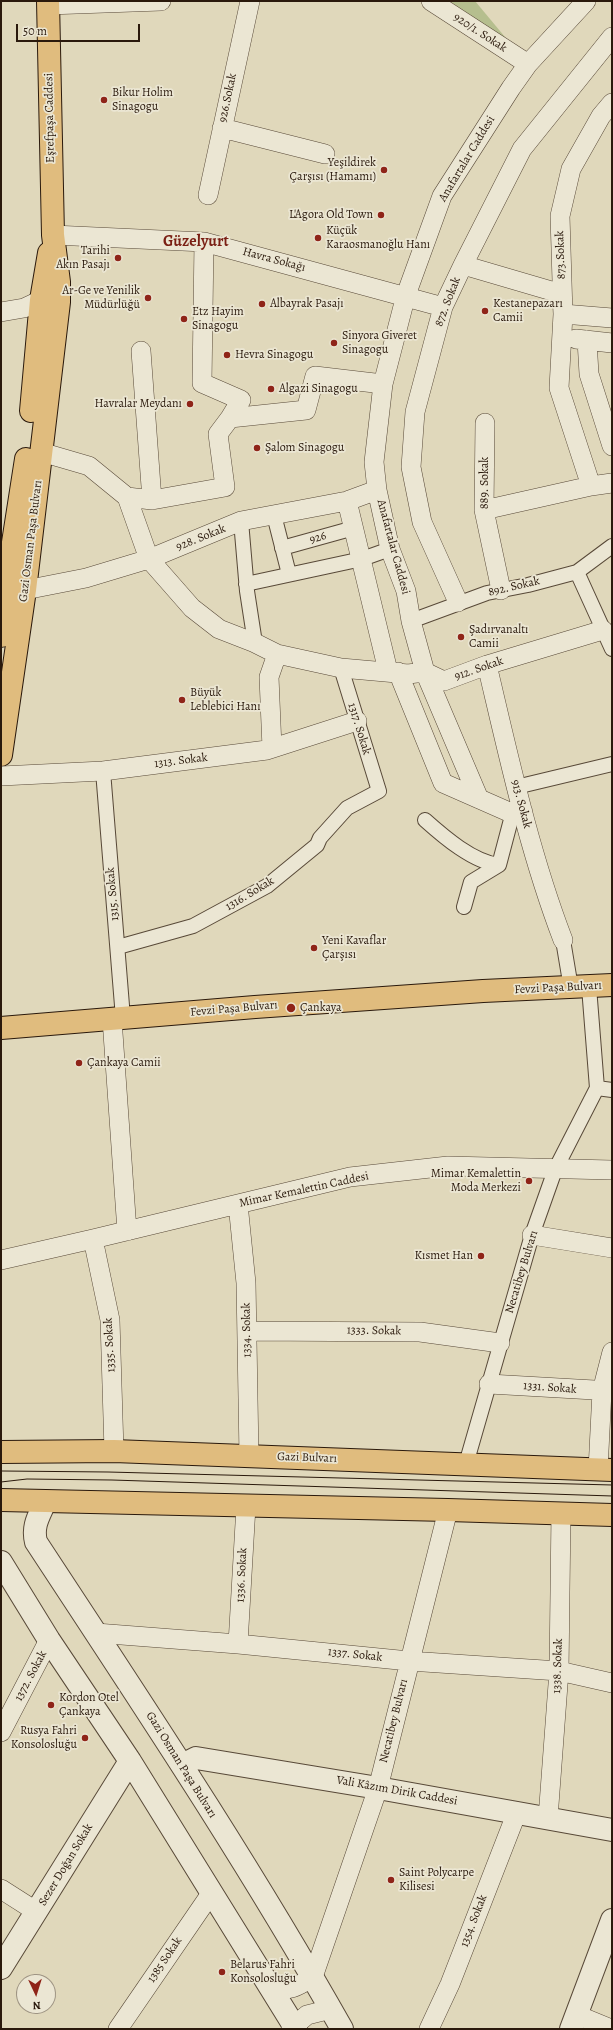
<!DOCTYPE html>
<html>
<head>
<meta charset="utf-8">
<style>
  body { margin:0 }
  #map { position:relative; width:613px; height:2030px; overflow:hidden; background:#e0d8bb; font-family:Alegreya,serif }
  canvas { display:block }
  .frame { position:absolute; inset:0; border:2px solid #2a190c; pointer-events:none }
  .north { position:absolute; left:16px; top:1974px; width:40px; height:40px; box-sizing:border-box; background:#ebe6d3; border:1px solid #9e9483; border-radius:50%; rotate:176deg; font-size:11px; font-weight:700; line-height:16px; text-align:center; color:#2a190c }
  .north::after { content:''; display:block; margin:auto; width:14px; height:18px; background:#8f2418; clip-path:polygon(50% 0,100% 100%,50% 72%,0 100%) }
  .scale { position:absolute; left:16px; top:24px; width:124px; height:18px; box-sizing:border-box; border:2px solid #2a190c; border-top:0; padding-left:5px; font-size:12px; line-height:14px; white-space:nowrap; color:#2a190c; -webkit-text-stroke:3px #ebe6d3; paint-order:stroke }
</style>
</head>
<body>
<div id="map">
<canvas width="613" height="2030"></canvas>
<div class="frame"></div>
<div class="north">N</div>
<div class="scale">50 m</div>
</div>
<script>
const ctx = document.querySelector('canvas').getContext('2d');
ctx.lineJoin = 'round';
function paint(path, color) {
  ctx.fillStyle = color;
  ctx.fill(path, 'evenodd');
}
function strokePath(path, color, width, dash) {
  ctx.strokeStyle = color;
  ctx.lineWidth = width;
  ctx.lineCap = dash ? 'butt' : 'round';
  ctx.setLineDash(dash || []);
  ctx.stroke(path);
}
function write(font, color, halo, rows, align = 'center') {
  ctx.font = font + ' Alegreya,serif';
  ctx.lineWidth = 3.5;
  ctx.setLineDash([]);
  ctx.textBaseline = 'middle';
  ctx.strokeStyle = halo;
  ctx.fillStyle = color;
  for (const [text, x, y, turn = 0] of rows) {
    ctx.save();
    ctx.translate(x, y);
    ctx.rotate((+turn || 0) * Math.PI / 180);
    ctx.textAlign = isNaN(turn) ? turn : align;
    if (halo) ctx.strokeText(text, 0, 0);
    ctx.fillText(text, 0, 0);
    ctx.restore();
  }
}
paint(new Path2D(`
  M431,1H475L505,37L500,46Z`), '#b5be8e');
const pedestrian = new Path2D(`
  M274,515L289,574
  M241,521L247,591L255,643
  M282,548L354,528
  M577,572L612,649
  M246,584L362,559L390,549
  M411,621L487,593L528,585L577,572L612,546
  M103,771L123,1018
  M516,787L612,764
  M425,820C444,837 473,862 499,865
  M464,907L471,882L499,865L513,812
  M563,940L571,988
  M118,947L193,926L267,886L317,845L320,838L347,808L379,791L341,668
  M589,987L597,1088
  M597,1088L612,1090
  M466,1464L532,1235L555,1170L597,1088`);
const minor = new Path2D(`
  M431,1L528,64
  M48,5L161,1
  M222,128L325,154
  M208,195L250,1
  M53,235L204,242L443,307
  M204,242L202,383L241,400L230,418
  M463,265L562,294L563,314L612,318
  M1,312L24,308L41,300
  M576,339L612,343
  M587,340L589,374L612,446
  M141,351L152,500
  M485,423L484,510L501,590
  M41,452L89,466L127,497L149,559L192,608L219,629L255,643L277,654L341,668L408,674L425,672
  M591,486L559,388L563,314L560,216L571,169L601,116L612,103
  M127,497L152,500L225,487L218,434L230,418L306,410L315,376L383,384
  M347,501L388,671
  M484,510L591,486L612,483
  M25,590L86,578L149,559L241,521L347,501L377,490
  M458,602L422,522L411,467L415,412L443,307L463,265L522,149L612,37
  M487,665C509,758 529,851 563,940
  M398,672L443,783L509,812H523
  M425,672L444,681L487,665L603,630
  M272,748L269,677L277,654
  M1,776L103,771L267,750L357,721
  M479,799L425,672L411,621L406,591L390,549L377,490L374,462L383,384L406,295L442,196L511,88L528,64L586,1
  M112,1019L127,1231
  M238,1204L246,1283L249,1456
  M532,1235L612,1248
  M93,1239L110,1320L114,1451
  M1,1260L93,1239L350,1177L448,1166L612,1170
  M247,1331L420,1332L500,1343
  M489,1384L612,1391
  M598,1470L602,1391L612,1352
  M96,1633L238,1644L409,1661L559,1671L612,1683
  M238,1644L246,1506
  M1,1732L49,1640
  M548,1818L559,1671L561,1513
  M1,1889L37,1912
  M270,1988C289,1992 297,1987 313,1977L378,1788L448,1510
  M577,2015L611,2029
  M118,2029L212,1892
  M291,2029L307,2015L331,2009
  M429,2029L450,1984L517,1812`);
const tertiary = new Path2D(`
  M45,1502C39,1516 32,1526 36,1542C141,1702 248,1862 342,2029
  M1,1562L49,1640L130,1761L296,2029
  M182,1765L196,1758L378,1788L612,1830
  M1,1968L130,1761
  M571,2029L612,1920`);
const primary = new Path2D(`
  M31,411L41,300L49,253
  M1,636L5,594L26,459
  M1,755L25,590L59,302V282L53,235L48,1
  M1,1028L255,1007L483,991L612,985
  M1,1452L114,1451L612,1470
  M1,1500L448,1510L612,1515`);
strokePath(pedestrian, '#584938', 16);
strokePath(minor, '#584938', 20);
strokePath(tertiary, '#584938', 24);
strokePath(primary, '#2a190c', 24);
strokePath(pedestrian, '#ebe6d3', 14);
strokePath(minor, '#ebe6d3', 19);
strokePath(tertiary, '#ebe6d3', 22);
strokePath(primary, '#e0bc7e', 22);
strokePath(new Path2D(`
  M1,1471L108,1472L612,1485
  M1,1482L27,1479L112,1480L612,1496`), '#2a190c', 1);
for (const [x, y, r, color] of [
  [104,100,4,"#8f2418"],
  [384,170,4,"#8f2418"],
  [381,215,4,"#8f2418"],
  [318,238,4,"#8f2418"],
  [118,258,4,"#8f2418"],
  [148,298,4,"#8f2418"],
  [262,304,4,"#8f2418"],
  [485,311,4,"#8f2418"],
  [184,319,4,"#8f2418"],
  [334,343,4,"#8f2418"],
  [227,355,4,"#8f2418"],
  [271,389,4,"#8f2418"],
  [190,404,4,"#8f2418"],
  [257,448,4,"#8f2418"],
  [461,637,4,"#8f2418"],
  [182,700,4,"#8f2418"],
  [314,948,4,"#8f2418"],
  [291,1008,5,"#8f2418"],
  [79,1063,4,"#8f2418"],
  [529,1181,4,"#8f2418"],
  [481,1256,4,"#8f2418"],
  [51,1705,4,"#8f2418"],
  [85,1738,4,"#8f2418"],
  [391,1880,4,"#8f2418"],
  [222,1972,4,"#8f2418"]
]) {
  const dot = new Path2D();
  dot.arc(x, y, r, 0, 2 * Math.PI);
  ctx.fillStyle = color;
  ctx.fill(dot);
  strokePath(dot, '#ebe6d3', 1.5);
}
write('12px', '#2a190c', '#ebe6d3', [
  ["920/1. Sokak",480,33,33],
  ["926.Sokak",228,98,-78],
  ["Eşrefpaşa Caddesi",50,118,-91],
  ["Anafartalar Caddesi",467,159,-59],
  ["873.Sokak",561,255,-92],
  ["Havra Sokağı",274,260,15],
  ["872. Sokak",448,302,-69],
  ["889. Sokak",485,483,-90],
  ["928. Sokak",201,538,-22],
  ["926",318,538,-16],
  ["Gazi Osman Paşa Bulvarı",31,541,-83],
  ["Anafartalar Caddesi",393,547,75],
  ["892. Sokak",514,587,-13],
  ["912. Sokak",479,669,-19],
  ["1317. Sokak",359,729,73],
  ["1313. Sokak",181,761,-7],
  ["913. Sokak",521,804,75],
  ["1315. Sokak",113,894,-95],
  ["1316. Sokak",250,894,-31],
  ["Fevzi Paşa Bulvarı",558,988,-3],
  ["Fevzi Paşa Bulvarı",234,1009,-5],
  ["Mimar Kemalettin Caddesi",304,1190,-12],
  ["Necatibey Bulvarı",522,1272,-73],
  ["1334. Sokak",247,1330,-91],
  ["1333. Sokak",374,1331,1],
  ["1335. Sokak",110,1345,-93],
  ["1331. Sokak",550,1388,4],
  ["Gazi Bulvarı",307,1458,2],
  ["1336. Sokak",242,1575,-87],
  ["1337. Sokak",355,1655,6],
  ["1338. Sokak",558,1666,-88],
  ["1372. Sokak",31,1676,-62],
  ["Necatibey Bulvarı",394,1721,-76],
  ["Gazi Osman Paşa Bulvarı",181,1765,58],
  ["Vali Kâzım Dirik Caddesi",397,1791,10],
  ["Sezer Doğan Sokak",66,1865,-59],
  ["1354. Sokak",474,1921,-69],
  ["1385 Sokak",165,1960,-56]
]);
write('12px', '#2a190c', '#ebe6d3', [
  ["Bikur Holim",112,93],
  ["Sinagogu",112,107],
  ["Yeşildirek",376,163,"right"],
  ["Çarşısı (Hamamı)",376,177,"right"],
  ["L'Agora Old Town",373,215,"right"],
  ["Küçük",326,231],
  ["Karaosmanoğlu Hanı",326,245],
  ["Tarihi",110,251,"right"],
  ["Akın Pasajı",110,265,"right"],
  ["Ar-Ge ve Yenilik",140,291,"right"],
  ["Müdürlüğü",140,305,"right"],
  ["Albayrak Pasajı",270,304],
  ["Kestanepazarı",493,304],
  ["Camii",493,318],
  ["Etz Hayim",192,312],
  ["Sinagogu",192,326],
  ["Sinyora Giveret",342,336],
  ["Sinagogu",342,350],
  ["Hevra Sinagogu",235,355],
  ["Algazi Sinagogu",279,389],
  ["Havralar Meydanı",182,404,"right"],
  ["Şalom Sinagogu",265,448],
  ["Şadırvanaltı",469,630],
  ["Camii",469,644],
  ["Büyük",190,693],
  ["Leblebici Hanı",190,707],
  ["Yeni Kavaflar",322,941],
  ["Çarşısı",322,955],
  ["Çankaya",300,1008],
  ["Çankaya Camii",87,1063],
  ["Mimar Kemalettin",521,1174,"right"],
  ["Moda Merkezi",521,1188,"right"],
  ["Kısmet Han",473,1256,"right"],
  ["Kordon Otel",59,1698],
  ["Çankaya",59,1712],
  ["Rusya Fahri",77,1731,"right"],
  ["Konsolosluğu",77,1745,"right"],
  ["Saint Polycarpe",399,1873],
  ["Kilisesi",399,1887],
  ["Belarus Fahri",230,1965],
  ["Konsolosluğu",230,1979]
], 'left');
write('bold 16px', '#7a1f14', '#ebe6d3', [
  ["Güzelyurt",196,242]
]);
</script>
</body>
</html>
